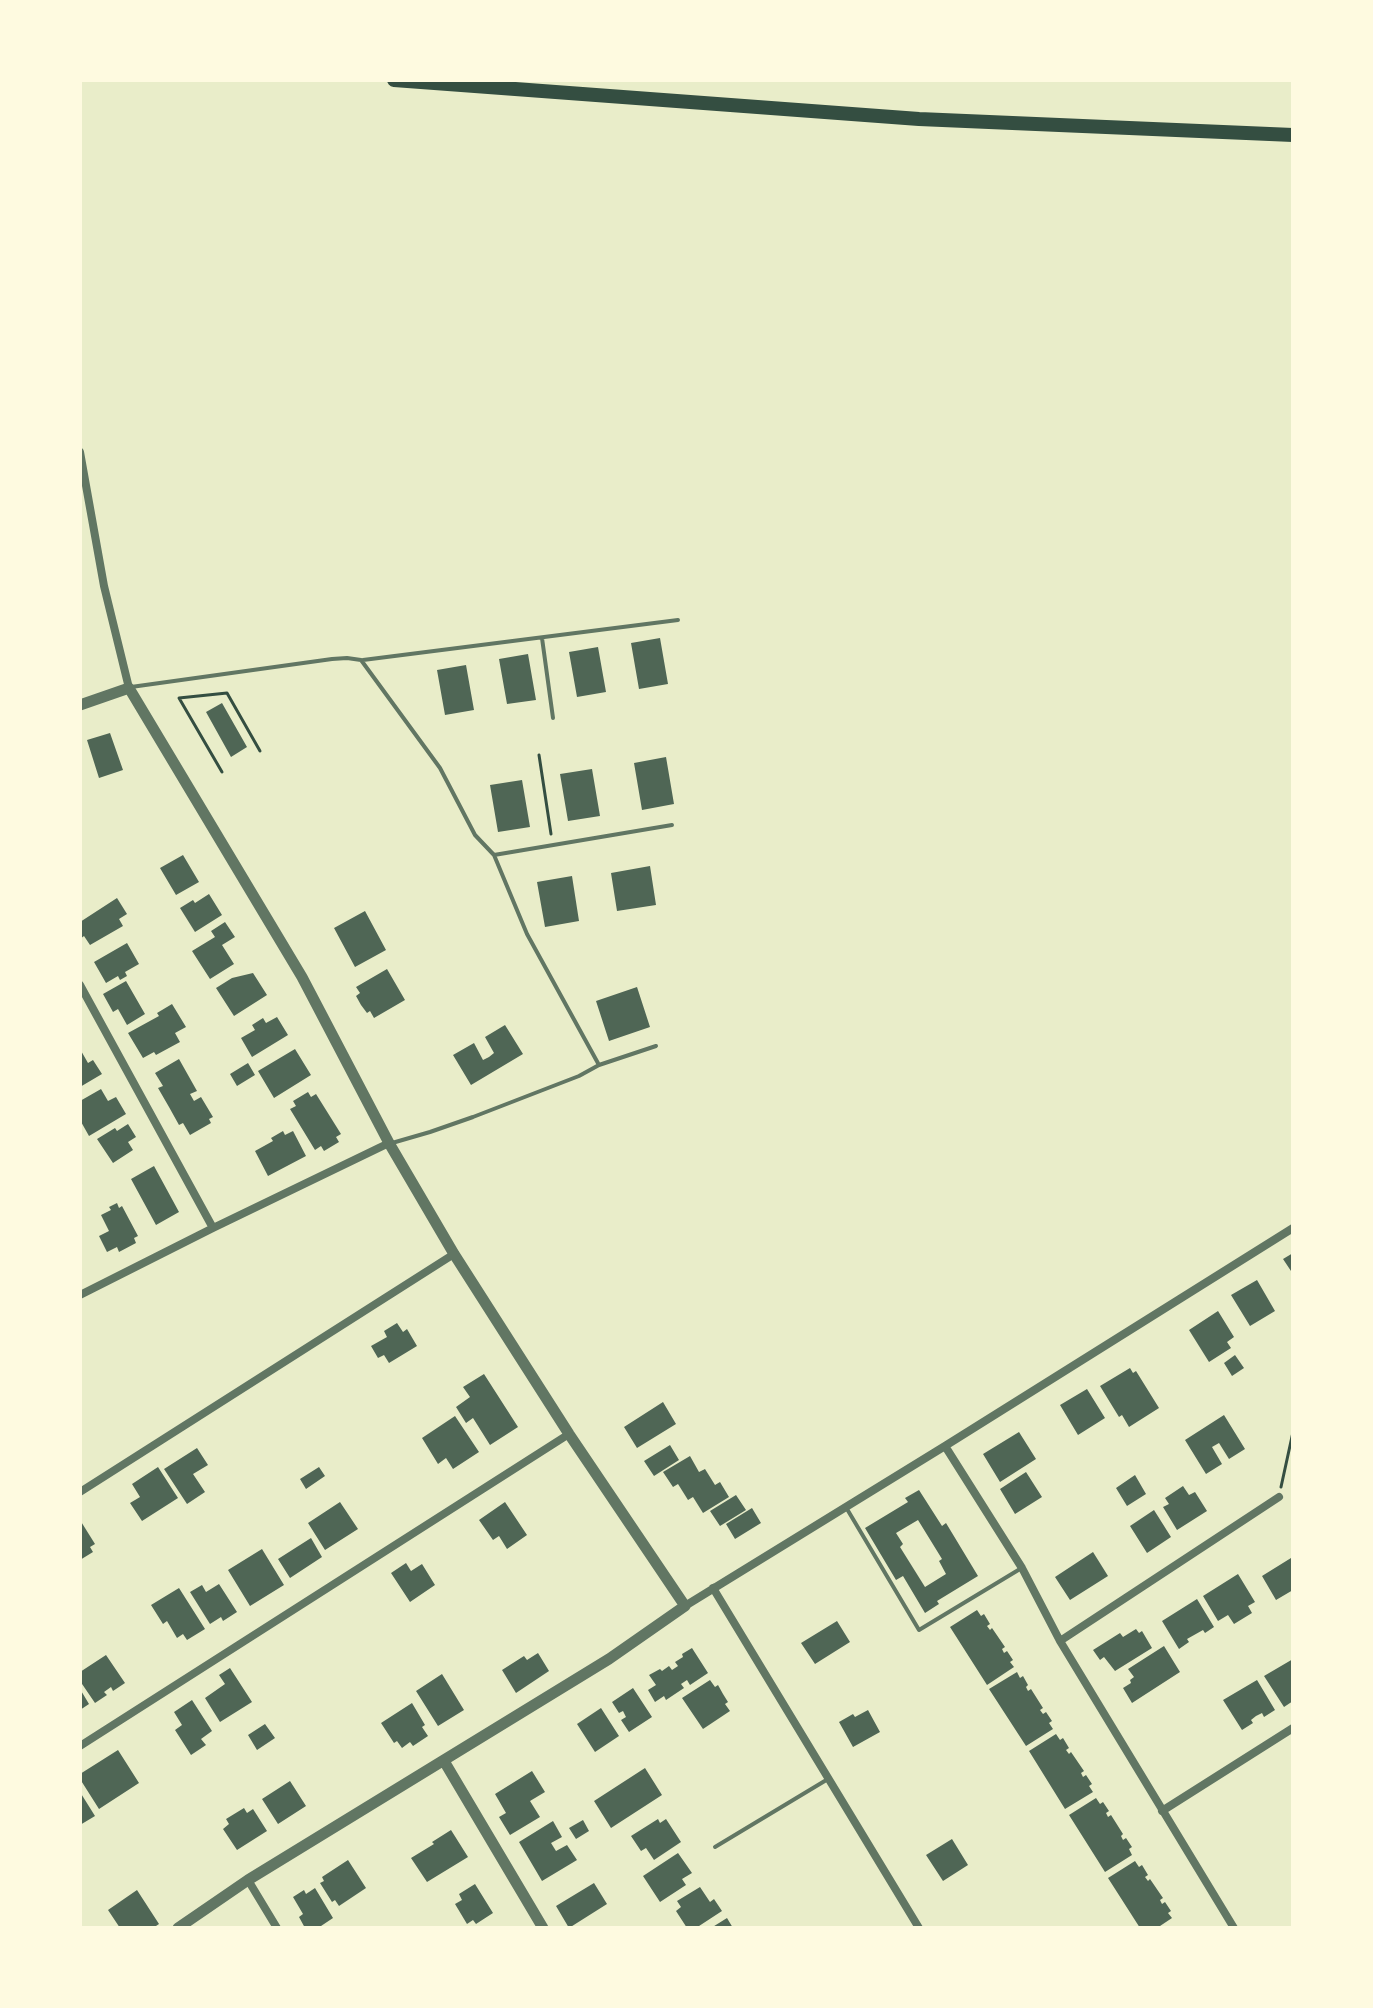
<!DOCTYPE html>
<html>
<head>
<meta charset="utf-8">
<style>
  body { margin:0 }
  #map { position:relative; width:1373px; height:2008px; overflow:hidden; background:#e9edc9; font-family:Lato,sans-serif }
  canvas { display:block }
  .frame { position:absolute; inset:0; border:82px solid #fefae0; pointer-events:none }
</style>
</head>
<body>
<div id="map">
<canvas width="1373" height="2008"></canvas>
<div class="frame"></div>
</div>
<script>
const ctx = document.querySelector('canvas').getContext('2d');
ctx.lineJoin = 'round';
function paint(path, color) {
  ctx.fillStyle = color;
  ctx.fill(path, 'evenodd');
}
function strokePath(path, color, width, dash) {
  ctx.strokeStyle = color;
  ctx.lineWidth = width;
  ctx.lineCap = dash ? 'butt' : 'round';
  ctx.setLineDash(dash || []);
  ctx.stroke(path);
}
paint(new Path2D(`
  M660,638L668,684L639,689L631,643Z
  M598,647L606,692L577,697L569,652Z
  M528,654L536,700L507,704L499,659Z
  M466,665L474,710L445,715L437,670Z
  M222,703L247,747L231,757L206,712Z
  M110,733L123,770L99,778L87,740Z
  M666,757L674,804L642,810L634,763Z
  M592,769L600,816L568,821L560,774Z
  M522,780L530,827L498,832L490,785Z
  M183,855L199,882L176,895L160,868Z
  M650,866L656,905L617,911L611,873Z
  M572,876L579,921L545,927L537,882Z
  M209,894L222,915L195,932L180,908L193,900L195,903Z
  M117,898L127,914L119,919L123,926L90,945L84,936L80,939V922Z
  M365,911L386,950L355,967L334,928Z
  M225,922L235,937L222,945L234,964L210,979L192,951L215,937L211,931Z
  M127,943L139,964L125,972L127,976L120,980L118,976L106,983L94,962Z
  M387,969L405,1000L374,1018L370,1011L367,1013L361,1005L356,996L360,993L356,987Z
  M253,973L267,995L234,1016L216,988L232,978Z
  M126,981L145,1014L127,1025L118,1009L113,1012L103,994Z
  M637,987L650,1027L609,1041L596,1001Z
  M172,1004L186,1027L175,1033L180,1042L156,1055L154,1052L143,1058L128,1033L159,1016L157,1013Z
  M277,1017L288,1035L252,1057L241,1038L255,1030L252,1025L263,1018L266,1023Z
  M505,1025L523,1054L471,1085L453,1055L474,1043L483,1060L489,1057L494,1053L485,1037Z
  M80,1049L88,1063L93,1060L102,1074L80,1087Z
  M295,1049L311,1075L274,1098L258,1071Z
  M179,1059L197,1091L190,1094L194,1101L201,1097L213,1117L209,1119L211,1123L190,1135L183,1123L179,1125L169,1107L158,1088L163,1086L155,1073Z
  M248,1063L255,1075L237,1086L230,1074Z
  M101,1089L108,1101L116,1097L126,1114L89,1136L80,1120L82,1116L80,1101Z
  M308,1092L311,1097L316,1094L341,1134L336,1137L339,1142L324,1151L321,1146L315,1150L290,1109L296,1106L293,1101Z
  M128,1124L136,1137L128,1142L133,1150L113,1163L97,1139L115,1128L117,1131Z
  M283,1131L285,1135L293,1131L306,1156L268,1176L255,1151L273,1141L271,1138Z
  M154,1166L179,1212L156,1225L131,1179Z
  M117,1203L119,1208L122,1206L138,1236L134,1238L136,1243L119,1252L117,1247L107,1252L99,1236L109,1231L101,1215L111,1210L109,1207Z
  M1293,1253V1274L1283,1259Z
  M1257,1280L1275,1311L1250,1326L1231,1295Z
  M1218,1311L1234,1337L1227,1342L1231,1348L1209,1362L1189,1330Z
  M397,1323L403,1332L407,1329L417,1346L389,1363L384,1355L378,1358L371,1346L387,1337L384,1331Z
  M1235,1355L1244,1368L1232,1376L1224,1363Z
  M1130,1368L1133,1373L1136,1371L1159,1408L1129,1427L1122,1415L1119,1417L1100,1386Z
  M484,1374L518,1427L490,1445L473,1418L466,1423L456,1407L470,1397L463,1387Z
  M1087,1389L1105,1418L1078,1435L1060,1405Z
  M663,1402L676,1424L637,1448L624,1427Z
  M1224,1415L1245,1449L1229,1459L1219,1443L1212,1447L1222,1464L1206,1474L1185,1440Z
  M455,1416L479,1452L453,1469L446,1458L438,1464L422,1438Z
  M1019,1432L1036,1459L1000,1482L983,1454Z
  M670,1445L679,1460L654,1476L644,1461Z
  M197,1448L208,1465L193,1474L205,1492L187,1504L164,1469Z
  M690,1456L699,1472L705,1469L715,1485L720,1482L729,1497L703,1513L693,1497L688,1500L678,1484L673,1487L663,1472Z
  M158,1467L178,1498L142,1521L130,1503L140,1497L132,1484Z
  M319,1467L325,1476L306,1489L300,1479Z
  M1026,1472L1042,1497L1015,1514L1000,1489Z
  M1135,1475L1146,1494L1127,1506L1116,1488Z
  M1183,1486L1189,1495L1195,1492L1207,1511L1177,1530L1163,1507L1169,1504L1165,1498Z
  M919,1490L942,1526L946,1523L978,1576L937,1601L939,1604L925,1613L903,1576L896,1580L865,1528L908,1502L905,1498ZM918,1520L942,1559L939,1561L946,1574L925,1587L900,1547L903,1544L896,1533Z
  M736,1495L746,1510L720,1526L710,1511Z
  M340,1502L358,1529L325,1550L308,1523Z
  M505,1502L527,1535L507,1549L499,1536L493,1540L479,1520Z
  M752,1508L761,1523L735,1539L726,1524Z
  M1154,1510L1171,1537L1147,1553L1130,1526Z
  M80,1520L95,1544L90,1547L93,1552L80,1560Z
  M311,1538L322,1557L290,1578L278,1559Z
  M262,1549L284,1585L250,1606L228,1570Z
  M1093,1552L1108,1576L1070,1600L1055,1577Z
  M1291,1558L1293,1561V1590L1276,1600L1262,1576Z
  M406,1563L411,1571L422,1564L435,1585L410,1602L391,1573Z
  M1238,1574L1255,1602L1248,1606L1252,1613L1234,1624L1228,1615L1218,1621L1203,1596Z
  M219,1584L237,1612L223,1621L221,1617L210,1624L190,1592L202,1585L206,1592Z
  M179,1588L205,1629L187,1640L183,1634L177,1638L167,1621L163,1624L151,1605Z
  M1197,1599L1214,1627L1205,1633L1203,1630L1187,1639L1189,1642L1179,1649L1162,1621Z
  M977,1610L981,1616L984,1614L990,1624L987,1626L990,1630L992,1628L1005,1647L1002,1649L1004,1653L1007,1651L1013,1660L1010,1662L1014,1667L987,1685L950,1627Z
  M837,1621L850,1642L815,1664L801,1643Z
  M1136,1629L1139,1633L1142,1631L1152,1648L1115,1671L1104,1657L1100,1660L1093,1650L1120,1633L1123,1637Z
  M1164,1646L1180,1672L1132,1703L1123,1688L1131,1683L1130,1680L1134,1677L1128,1669Z
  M692,1648L708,1673L690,1685L687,1680L681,1684L684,1688L666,1700L664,1696L655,1702L648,1690L656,1685L649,1675L660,1669L662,1671L669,1666L672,1670L678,1666L675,1662L683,1657L682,1654Z
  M538,1653L549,1671L516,1693L502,1670L524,1656L527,1660Z
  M106,1655L125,1683L113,1691L111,1687L104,1692L107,1695L95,1703L80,1681V1672Z
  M1293,1659V1701L1284,1707L1264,1676Z
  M230,1668L252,1702L220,1722L205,1698L225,1684L219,1675Z
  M1017,1672L1020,1678L1023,1676L1028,1685L1026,1687L1028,1691L1031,1689L1043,1708L1040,1710L1043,1714L1046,1712L1052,1721L1049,1723L1053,1729L1026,1746L989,1689Z
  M442,1674L464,1710L438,1726L416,1691Z
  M710,1680L715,1687L718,1685L723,1694L728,1702L725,1704L730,1711L703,1729L682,1698Z
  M1257,1680L1275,1710L1264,1717L1262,1713L1256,1716L1251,1720L1253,1723L1242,1730L1223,1700Z
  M633,1688L652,1717L629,1732L621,1720L626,1717L623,1711L619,1713L612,1702Z
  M80,1689L89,1704L80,1710Z
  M192,1700L212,1731L201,1739L206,1745L191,1755L175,1730L182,1725L174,1712Z
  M412,1703L425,1725L422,1727L428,1736L413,1746L410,1742L402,1748L397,1741L394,1743L381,1723Z
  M601,1708L619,1736L595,1752L577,1724Z
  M868,1710L880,1732L853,1747L839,1722L853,1714L855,1717Z
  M265,1724L275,1738L257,1750L248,1735Z
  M1056,1734L1060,1740L1063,1738L1069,1748L1066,1750L1069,1754L1071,1752L1084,1771L1081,1773L1083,1777L1086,1775L1092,1784L1089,1786L1093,1792L1065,1809L1029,1751Z
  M118,1750L139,1783L99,1809L80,1779V1774Z
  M645,1768L662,1795L611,1828L594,1801Z
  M532,1771L545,1792L530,1801L540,1817L510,1835L499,1817L506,1813L495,1794Z
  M290,1781L306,1806L278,1824L262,1799Z
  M80,1792L95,1816L80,1825Z
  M1096,1798L1100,1804L1103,1802L1109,1811L1106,1813L1108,1817L1111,1815L1123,1834L1121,1836L1123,1840L1126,1838L1132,1847L1129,1849L1132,1855L1105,1872L1069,1815Z
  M244,1808L247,1813L253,1809L267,1831L237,1850L223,1829L229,1824L226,1819Z
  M658,1819L660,1823L666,1819L681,1842L654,1860L646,1848L641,1851L631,1836Z
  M583,1820L589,1831L576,1839L569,1828Z
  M553,1821L562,1837L551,1843L556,1851L567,1845L577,1860L542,1881L519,1842Z
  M451,1830L468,1857L427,1882L411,1858L434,1844L432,1842Z
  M952,1839L968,1865L943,1881L926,1855Z
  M678,1853L692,1873L682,1879L686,1885L660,1902L643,1876Z
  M348,1860L366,1888L339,1906L335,1900L332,1902L320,1883L324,1881L322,1877Z
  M1135,1861L1139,1867L1142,1865L1148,1875L1145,1877L1148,1881L1150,1879L1163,1898L1160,1900L1162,1904L1165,1902L1171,1911L1168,1913L1172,1918L1157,1928H1140L1108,1878Z
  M594,1883L607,1904L569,1928L556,1906Z
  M475,1884L493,1913L476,1924L473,1920L467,1924L455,1904L462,1900L459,1894Z
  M700,1887L710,1902L714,1899L722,1911L696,1928H687L676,1911L681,1907L677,1901Z
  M315,1888L333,1918L318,1928H305L299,1917L303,1914L293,1897L304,1890L306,1894Z
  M137,1890L159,1924L153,1928H120L108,1910Z
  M727,1918L733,1928H711Z`), '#4f6655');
strokePath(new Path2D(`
  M539,755L551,834
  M222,772L179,698L227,693L260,751
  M1281,1487L1293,1432`), '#344e41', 3);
strokePath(new Path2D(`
  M542,638L553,718
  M363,660L678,620
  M131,687L332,659L347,658L361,660L440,768L475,835L494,855L672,825
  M494,855L527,934L599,1065
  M392,1143L430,1132L473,1117L579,1076L599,1065L656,1046
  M847,1509L919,1630L1020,1569
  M715,1847L828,1779`), '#617663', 4);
strokePath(new Path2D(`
  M80,452L104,586L129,688
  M80,985L213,1228
  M80,1295L213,1228L389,1143
  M945,1446L1022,1568L1060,1641L1234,1928
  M80,1492L454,1254
  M713,1588L919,1928
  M685,1606L945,1446L1293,1228
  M1060,1641L1279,1497
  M80,1746L569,1434
  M1162,1811L1293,1728
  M248,1880L277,1928`), '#617663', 8);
strokePath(new Path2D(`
  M80,705L129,688L302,977L389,1143L454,1254L569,1434L685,1606L609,1659L248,1880L178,1928
  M444,1761L543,1928`), '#617663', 11);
strokePath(new Path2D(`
  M394,80L919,119L1293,135`), '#344e41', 14);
</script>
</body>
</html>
